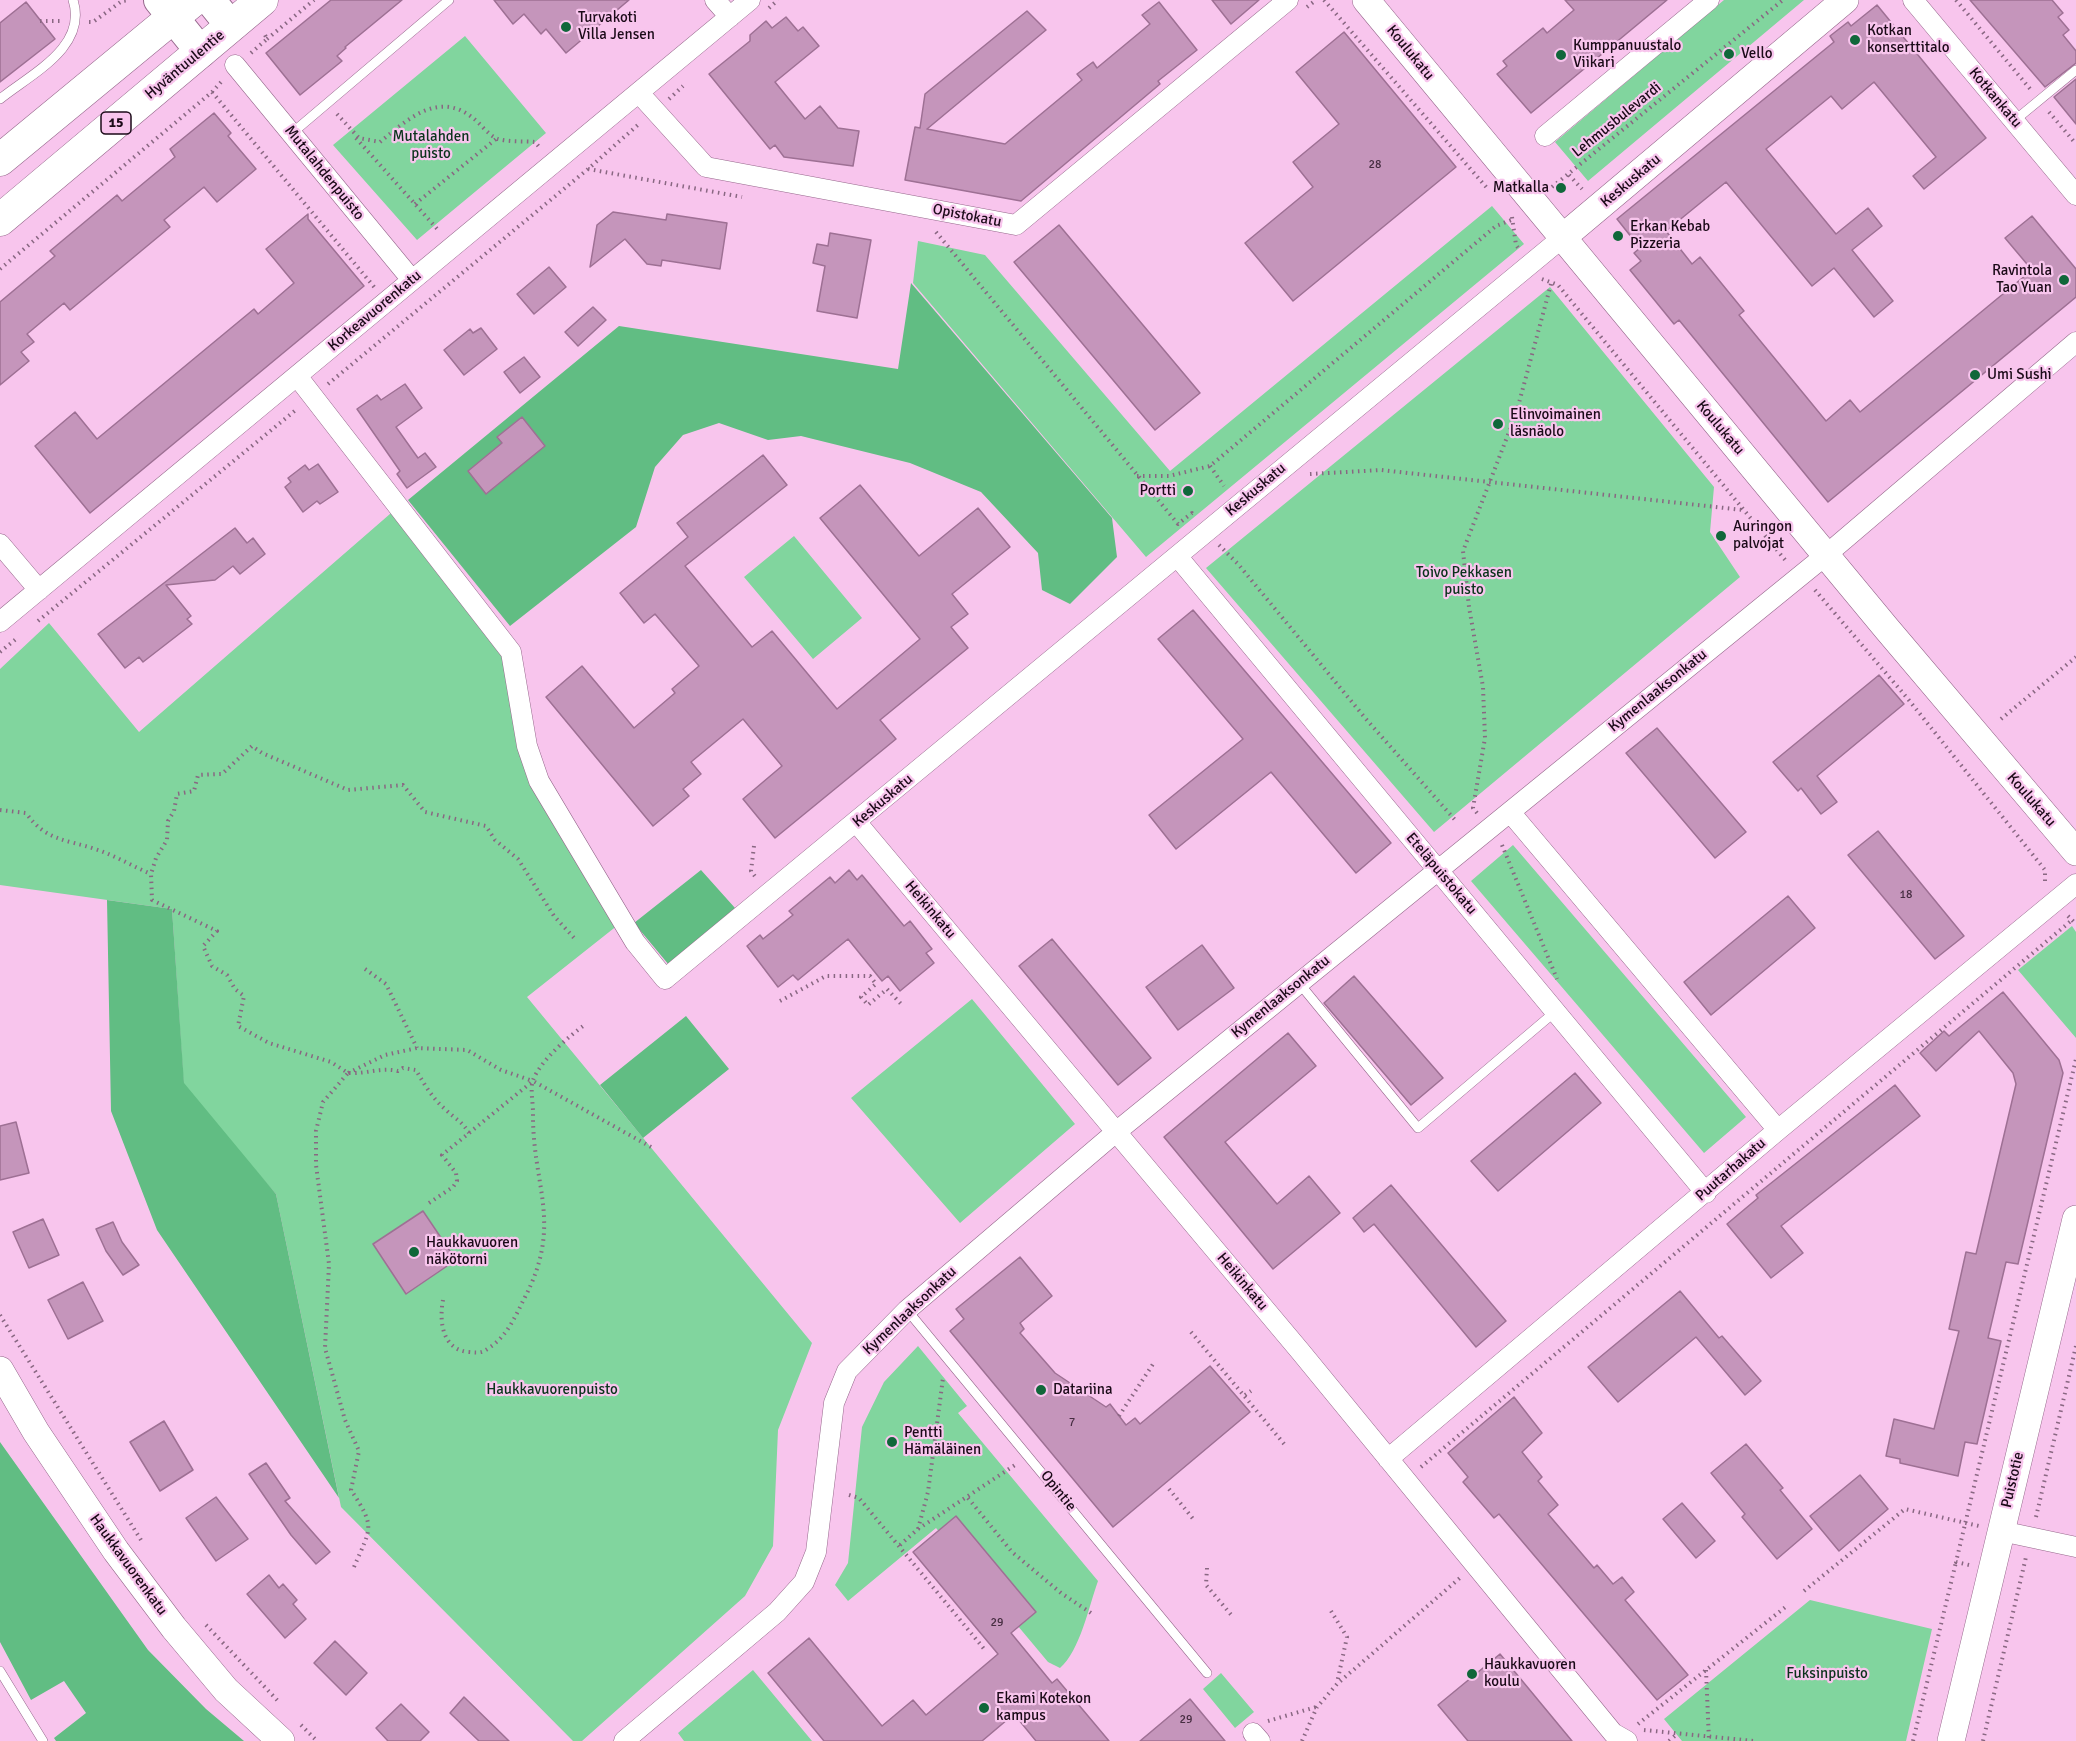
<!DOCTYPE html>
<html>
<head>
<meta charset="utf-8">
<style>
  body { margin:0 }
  canvas { display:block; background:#f8c5ed }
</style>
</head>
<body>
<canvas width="2076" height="1741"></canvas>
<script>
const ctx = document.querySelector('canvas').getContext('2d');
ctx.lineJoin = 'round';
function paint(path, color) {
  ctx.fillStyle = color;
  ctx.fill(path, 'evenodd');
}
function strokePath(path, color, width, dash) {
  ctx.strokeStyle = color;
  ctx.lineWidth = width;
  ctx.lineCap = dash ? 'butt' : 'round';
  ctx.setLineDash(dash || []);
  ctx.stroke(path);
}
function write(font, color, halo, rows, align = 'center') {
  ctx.font = font + ' Signika,sans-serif';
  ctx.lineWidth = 4.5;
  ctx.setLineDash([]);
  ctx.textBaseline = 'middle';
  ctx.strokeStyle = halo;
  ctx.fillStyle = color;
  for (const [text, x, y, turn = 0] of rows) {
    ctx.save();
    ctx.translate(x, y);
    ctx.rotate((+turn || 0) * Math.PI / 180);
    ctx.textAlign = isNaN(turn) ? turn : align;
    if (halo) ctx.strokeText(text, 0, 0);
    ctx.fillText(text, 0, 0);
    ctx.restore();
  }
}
paint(new Path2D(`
  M1724,0H1804L1588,181L1555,142Z
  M465,36L546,133L417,240L333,145Z
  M1492,206L1524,244L1146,557L913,283L918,241L985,255L1170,471Z
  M1550,287L1714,487L1710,532L1740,577L1434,832L1206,568Z
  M398,507L511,652L539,781L623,921L527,997L812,1343L778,1430L773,1546L745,1596L582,1741H573L341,1507L276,1194L184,1089L172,909L0,885V669L49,623L139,732Z
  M794,536L862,618L813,659L744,577Z
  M1513,845L1746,1117L1704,1153L1471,881Z
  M2072,926L2076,932V1038L2018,970Z
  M972,999L1075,1124L960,1223L851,1098Z
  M918,1346L967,1406L958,1413L1098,1581C1089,1606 1080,1651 1060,1668L1048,1662L936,1528L848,1601L835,1585L848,1563L862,1427L884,1382Z
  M1810,1600L1932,1629L1906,1741H1682L1664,1719Z
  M753,1670L812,1741H684L678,1733Z
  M1221,1673L1254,1712L1235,1728L1203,1689Z`), '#81d59e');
paint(new Path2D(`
  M911,283L1112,518L1117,557L1070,604L1042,590L1038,553L981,492L910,463L801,436L768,440L719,423L683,435L655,467L636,527L510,626L408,500L619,326L898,369Z
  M701,870L735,908L669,965L634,923Z
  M107,900L172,909L184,1083L276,1194L339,1498L157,1230L111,1111Z
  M686,1016L729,1069L643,1138L600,1085Z
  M0,1442L148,1650L206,1709L244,1741H56L54,1738L86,1713L64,1681L31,1700L0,1642Z`), '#61bd83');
const building = new Path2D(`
  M331,0H402L345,47L346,48L337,56L342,61L300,95L266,53Z
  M494,0H629L566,53L546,29L541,34L524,14L513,24Z
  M1212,0H1259L1231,24Z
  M1565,0H1667L1531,113L1497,74L1507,66L1503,61L1543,28L1547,33L1574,10Z
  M1970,0H2052L2063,13L2058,17L2069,30L2063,35L2076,51V63L2045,87Z
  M26,2L55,39L0,82V23Z
  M1159,2L1197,50L1158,81L1160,84L1021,201L905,180L915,127L920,128L925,94L1027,11L1046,30L927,129L1005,144L1082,80L1077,74L1093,62L1097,68L1150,24L1142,15Z
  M1877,5L1986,138L1924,189L1913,176L1936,157L1874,82L1842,109L1831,96L1766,149L1836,234L1868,208L1882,226L1852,250L1893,301L1874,317L1834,268L1812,286L1726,182L1666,231L1692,264L1700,257L1744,311L1739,315L1826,421L1850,400L1860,412L2032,270L2005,238L2032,216L2076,269V297L1828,502L1679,320L1674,324L1630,270L1641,261L1634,253L1640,248L1617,219L1834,42L1830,36L1848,22L1851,26Z
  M786,17L798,31L803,27L819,46L775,82L805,119L820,106L838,128L859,131L853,166L784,157L775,145L770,149L709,74L750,41V35L766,21L772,28Z
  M1344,32L1456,167L1293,301L1245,243L1313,187L1293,162L1339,124L1296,72Z
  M2076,79V124L2054,97Z
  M214,113L231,133L228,136L256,169L217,202L204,187L164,220L170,227L70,310L64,303L27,334L34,342L21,352L29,361L0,385V302L55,256L50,251L117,195L122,201L175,157L170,149Z
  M613,212L666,220L667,214L727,223L720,269L662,260L661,266L647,264L625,239L590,267L597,225Z
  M308,214V219L364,286L90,513L35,446L75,412L97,439L254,309L258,314L294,283L266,249Z
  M1059,225L1200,393L1155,430L1014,262Z
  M830,233L871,240L857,318L817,311L825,266L813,263L817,244L828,246Z
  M549,267L566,287L534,314L517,294Z
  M593,307L606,320L578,346L565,332Z
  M481,328L497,349L464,375L444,350L470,329L473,333Z
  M524,357L540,377L520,393L504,372Z
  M405,384L422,408L396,427L418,458L425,453L436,467L407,488L397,474L400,471L357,409L377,395L381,400Z
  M522,417L545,446L486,494L468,471L502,443L497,437Z
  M763,455L787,485L685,566L752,647L772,631L837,709L920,639L820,518L860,485L919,556L978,508L1010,547L952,594L968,614L951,627L968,648L880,720L896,739L775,838L743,799L782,766L743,719L691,762L701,774L683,789L689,796L653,826L546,697L582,666L634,728L675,693L672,689L699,666L655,614L644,623L620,593L688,537L677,523Z
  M318,464L338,492L320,504L317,501L303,512L285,487L291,482L288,478L305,465L309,470Z
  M235,528L247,543L253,538L265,554L240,574L233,566L215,580L166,585L191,616L187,619L192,624L143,662L139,657L125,668L98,634Z
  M1193,610L1391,843L1356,873L1271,772L1176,849L1149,815L1243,739L1158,639Z
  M1879,675L1904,704L1817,776L1837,802L1821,814L1801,788L1798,791L1773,762Z
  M1657,728L1746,832L1715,858L1626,753Z
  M1878,831L1964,936L1935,959L1848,855Z
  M849,870L857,880L862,875L904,926L910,921L932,949L926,953L934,963L900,991L888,976L882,981L848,939L798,980L793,975L778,987L747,946L760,935L763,939L793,915L789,911L830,877L835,883Z
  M1788,896L1815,928L1711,1015L1684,982Z
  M1052,939L1151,1058L1118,1085L1019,966Z
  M1202,945L1234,988L1178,1030L1146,987Z
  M1354,976L1443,1078L1411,1105L1324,1003Z
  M2003,992L2059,1060L2063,1073L2018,1264L2006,1262L1988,1338L2001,1341L1977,1444L1965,1442L1958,1476L1900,1463V1459L1886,1456L1894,1419L1934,1429L1959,1331L1949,1329L1966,1252L1976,1254L2016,1084L2013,1073L1979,1031L1936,1071L1920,1053L1944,1031L1949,1036Z
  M1288,1033L1316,1066L1225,1142L1277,1204L1309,1176L1340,1213L1273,1269L1164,1137Z
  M1575,1073L1601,1103L1498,1191L1471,1161Z
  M1895,1085L1920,1116L1781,1226L1803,1253L1771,1278L1727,1224L1758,1198L1756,1195Z
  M16,1122L29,1173L0,1180V1126Z
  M1391,1185L1506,1321L1476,1347L1374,1224L1364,1232L1353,1218Z
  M423,1211L456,1260L406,1294L373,1244Z
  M43,1219L59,1255L29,1268L13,1232Z
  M113,1222L122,1242L139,1265L123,1275L106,1251L96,1229Z
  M1020,1257L1052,1296L1020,1323L1024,1329L1020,1333L1055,1373L1106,1407L1110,1404L1126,1425L1135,1418L1140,1424L1210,1366L1250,1412L1113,1527L950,1331L964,1319L956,1309Z
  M83,1282L103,1321L68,1339L48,1300Z
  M1680,1291L1719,1338L1722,1336L1761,1381L1745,1395L1696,1337L1618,1402L1588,1367Z
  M1514,1397L1542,1433L1522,1452L1542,1477L1538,1481L1558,1505L1548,1514L1594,1568L1597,1565L1613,1584L1622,1577L1634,1592L1625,1600L1688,1675L1657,1700L1499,1514L1494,1518L1463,1482L1468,1477L1448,1453Z
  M164,1421L193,1470L160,1491L130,1442Z
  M1746,1444L1783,1488L1780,1490L1812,1529L1777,1559L1742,1517L1745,1514L1711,1473Z
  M266,1463L290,1498L285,1501L330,1552L316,1564L291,1535L249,1474Z
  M1860,1475L1888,1509L1839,1551L1810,1516Z
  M216,1497L248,1539L216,1561L186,1518Z
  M1682,1503L1715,1541L1696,1558L1663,1519Z
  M956,1516L1036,1612L1011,1633L1052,1683L1057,1679L1109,1741H1036L1014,1714L982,1741H824L768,1673L809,1638L882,1726L913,1700L926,1715L998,1654L913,1552Z
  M269,1575L279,1588L283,1584L297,1600L293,1604L306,1619L285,1638L247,1594Z
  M335,1641L367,1673L346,1695L314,1663Z
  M1500,1654L1572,1741H1468L1438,1705Z
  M464,1697L509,1741H479L450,1713Z
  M1190,1699L1225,1741H1140Z
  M401,1704L429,1732L420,1741H388L376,1728Z`);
paint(building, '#c595bb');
strokePath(building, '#9e7094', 1.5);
const service = new Path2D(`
  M0,99C31,74 88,47 73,0
  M2014,121L2076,70
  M291,134L449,0
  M1299,983L1418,1128L1556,1011
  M907,1310L1207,1673
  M0,1671L43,1741`);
const minor = new Path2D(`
  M715,0L730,17
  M1913,0L2076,195
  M235,65L412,280
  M639,93L706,167L1016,225L1288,0
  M1545,136L1709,0
  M297,376L511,652L527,746L539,781L635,942L665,979L1562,238
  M0,544L39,590
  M1177,556L1706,1193
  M0,622L750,0
  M1510,812L1778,1130
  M857,823L1300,1351L1613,1733L1627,1741
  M1388,1459L1778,1130L2076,884
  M2001,1531L2076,1547
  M1253,1733L1260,1741
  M624,1741L777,1612L804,1582L816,1552L834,1403L847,1371L907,1310L1116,1132L1826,555L2076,342`);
const secondary = new Path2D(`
  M1366,0L1887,629L2076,852
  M1562,238L1845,0
  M0,1370L36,1432L116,1551L174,1628L226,1690L281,1741
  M1951,1741L2076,1219`);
const primary = new Path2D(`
  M159,0L201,52
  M210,0L231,26`);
const trunk = new Path2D(`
  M0,160L194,0
  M0,220L262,0`);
strokePath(service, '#96688c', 10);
strokePath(minor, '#96688c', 21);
strokePath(secondary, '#96688c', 28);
strokePath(primary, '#96688c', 32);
strokePath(trunk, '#96688c', 33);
strokePath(new Path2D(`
  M1324,0L1487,188
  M1956,0L2031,90
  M1307,7L1316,0
  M769,8L778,0
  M40,21H61
  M89,22H93L122,1L130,0
  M267,39L314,0
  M251,53L267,39L264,33
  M212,92L375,288
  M669,99L683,86
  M2049,112L2076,144
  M337,114L359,138L380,142C407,120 438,90 473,118C481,124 489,136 498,139C509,142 524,141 535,142L540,148
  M356,138L439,231
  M588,169L742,197
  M1569,175L1582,189
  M1552,187L1783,0
  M415,204L496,139
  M1512,217L1516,245L1519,249
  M936,232L1178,524L1192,513L1195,517
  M0,269L212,92L222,81
  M1542,279L1558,285L1786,561
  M328,384L588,169L640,123
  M1210,466L1224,486
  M1310,474L1381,470L1743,510
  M1137,476H1169L1210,466L1496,226L1514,219
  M1219,545L1238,564L1366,719L1456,821
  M1815,590L1908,699L2045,870V884
  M38,621L297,409
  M0,652L16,639
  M2001,719L2076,657
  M0,810L26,813C46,841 65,839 95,849C114,855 132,866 151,874
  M1477,813L1473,808L1485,738L1483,687L1469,607L1463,551L1516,414L1551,284
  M1502,845L1557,979
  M754,846L751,871L757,879
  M2068,916L2076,924
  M365,969L386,984L417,1048
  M780,1001L826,976H870L876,984L861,997L868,1005L887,989L902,1005
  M348,1073L385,1055L417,1048L467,1050L501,1070L533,1081
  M349,1073C367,1074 381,1067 398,1071L403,1068L416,1070C424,1084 433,1099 445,1109C454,1118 462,1121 469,1133
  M429,1203L453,1187L457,1181L456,1173L442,1155L533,1081L651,1147
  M443,1300C439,1321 442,1350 469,1352C479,1353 483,1353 490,1347C507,1336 515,1317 524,1299C564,1223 532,1187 533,1112C533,1103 530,1088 533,1080C541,1060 569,1036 586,1024
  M0,1315L141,1540
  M1191,1332L1285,1445
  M1245,1395L1251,1391
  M1119,1416L1153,1364
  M1421,1467L2072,920
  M1169,1489L1194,1520
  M849,1495L859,1498L985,1650
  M968,1498L1012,1552L1061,1593L1094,1615
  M2036,1517L2076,1346
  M918,1529L1015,1465
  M900,1545L918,1529L928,1492L943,1378
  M1969,1565L1956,1562L2076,1059
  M354,1567C371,1527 376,1528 351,1490L359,1451L345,1420L325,1348L329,1264L316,1165V1131L323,1102L348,1073L331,1062L269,1043L238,1026L244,996L235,989L227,975L212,966L203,946L217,931L152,900L151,874L156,858L167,840L168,821L174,811L177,794L194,791L198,775L222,774L252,746L262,753L348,790L403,785L425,812L486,826L495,840L518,859L554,916L576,940
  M1207,1568L1206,1585L1233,1617
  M1804,1591L1905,1509L1979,1526
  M1331,1611L1347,1637L1337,1683
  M206,1625L279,1702
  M1706,1670L1709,1741
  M1268,1721L1316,1707
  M1638,1724L1788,1605
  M301,1725L317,1741
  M1644,1730L1754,1741
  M1302,1741L1317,1707L1337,1684L1461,1577
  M1669,1741L1676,1735
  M1913,1741L1956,1562
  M1983,1741L2026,1557`), '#896782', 4, [1.5, 4.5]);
strokePath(service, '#fff', 9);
strokePath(minor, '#fff', 20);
strokePath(secondary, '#fff', 27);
strokePath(primary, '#fff', 30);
strokePath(trunk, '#fff', 32);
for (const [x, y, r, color] of [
  [566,27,6,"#10673a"],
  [1855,40,6,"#10673a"],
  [1729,54,6,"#10673a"],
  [1561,55,6,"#10673a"],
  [1561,188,6,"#10673a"],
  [1618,236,6,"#10673a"],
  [2064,280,6,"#10673a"],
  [1975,375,6,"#10673a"],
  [1498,424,6,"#10673a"],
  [1188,491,6,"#10673a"],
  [1721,536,6,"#10673a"],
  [414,1252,6,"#10673a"],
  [1041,1390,6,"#10673a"],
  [892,1442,6,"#10673a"],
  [1472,1674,6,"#10673a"],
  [984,1708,6,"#10673a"]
]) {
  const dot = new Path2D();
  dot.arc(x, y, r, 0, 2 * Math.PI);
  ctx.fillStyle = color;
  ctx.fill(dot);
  strokePath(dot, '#f8c5ed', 2);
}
write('12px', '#462d41', null, [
  ["28",1375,165],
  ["18",1906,895],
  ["7",1072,1423],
  ["29",997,1623],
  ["29",1186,1720]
]);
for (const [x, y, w] of [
  [116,123,30]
]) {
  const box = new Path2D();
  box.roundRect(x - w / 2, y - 11, w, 22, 4.5);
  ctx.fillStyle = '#f8c5ed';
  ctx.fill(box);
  strokePath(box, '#1b0a18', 1.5);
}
write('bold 14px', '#1b0a18', null, [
  ["15",116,123]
]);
write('15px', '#1b0a18', '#f8c5ed', [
  ["Turvakoti",578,18],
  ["Villa Jensen",578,35],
  ["Kotkan",1867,31],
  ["konserttitalo",1867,48],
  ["Kumppanuustalo",1573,46],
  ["Viikari",1573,63],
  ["Vello",1741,54],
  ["Matkalla",1549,188,"right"],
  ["Erkan Kebab",1630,227],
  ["Pizzeria",1630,244],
  ["Ravintola",2052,271,"right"],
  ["Tao Yuan",2052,288,"right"],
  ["Umi Sushi",1987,375],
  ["Elinvoimainen",1510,415],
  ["läsnäolo",1510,432],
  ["Portti",1176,491,"right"],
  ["Auringon",1733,527],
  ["palvojat",1733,544],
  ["Haukkavuoren",426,1243],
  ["näkötorni",426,1260],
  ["Datariina",1053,1390],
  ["Pentti",904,1433],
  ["Hämäläinen",904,1450],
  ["Haukkavuoren",1484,1665],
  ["koulu",1484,1682],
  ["Ekami Kotekon",996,1699],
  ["kampus",996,1716]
], 'left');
write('15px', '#1b0a18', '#f8c5ed', [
  ["Koulukatu",1410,53,51],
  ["Hyväntuulentie",185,65,-40],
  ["Kotkankatu",1995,98,50],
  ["Lehmusbulevardi",1617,120,-39],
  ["Mutalahdenpuisto",324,173,51],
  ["Keskuskatu",1631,181,-40],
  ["Opistokatu",967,216,11],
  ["Korkeavuorenkatu",375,311,-40],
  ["Koulukatu",1720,428,50],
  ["Keskuskatu",1256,490,-40],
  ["Kymenlaaksonkatu",1658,691,-39],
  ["Koulukatu",2031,800,49],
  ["Keskuskatu",883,801,-40],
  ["Eteläpuistokatu",1441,874,50],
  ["Heikinkatu",930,910,50],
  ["Kymenlaaksonkatu",1281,997,-39],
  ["Puutarhakatu",1731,1170,-41],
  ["Heikinkatu",1242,1282,50],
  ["Kymenlaaksonkatu",910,1311,-43],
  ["Puistotie",2013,1480,-77],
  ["Opintie",1058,1491,51],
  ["Haukkavuorenkatu",128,1565,54]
]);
write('15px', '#0a331b', '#f8c5ed', [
  ["Mutalahden",431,137],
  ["puisto",431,154],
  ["Toivo Pekkasen",1464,573],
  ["puisto",1464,590],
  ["Haukkavuorenpuisto",552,1390],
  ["Fuksinpuisto",1827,1674]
]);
</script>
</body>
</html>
